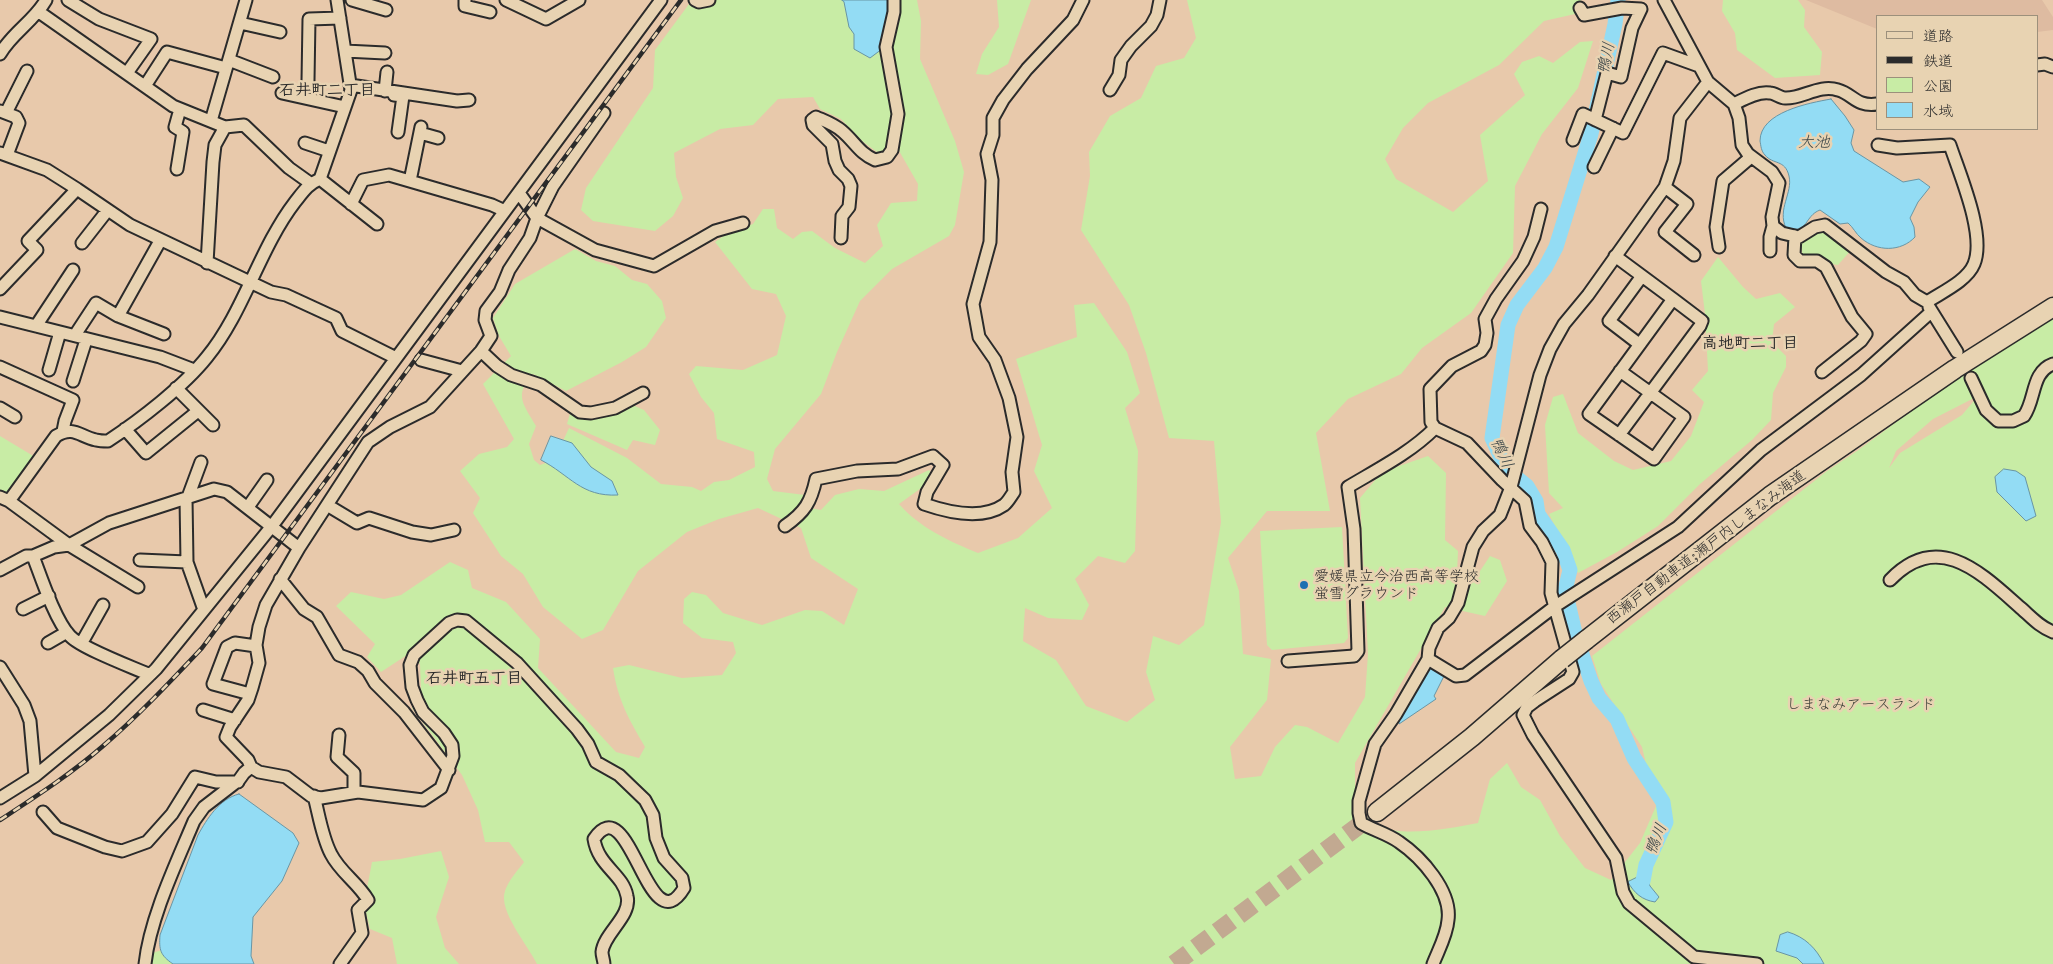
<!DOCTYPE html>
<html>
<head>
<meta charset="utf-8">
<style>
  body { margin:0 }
  #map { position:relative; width:2053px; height:964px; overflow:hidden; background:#e8c9ab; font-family:Mali,"Klee One",sans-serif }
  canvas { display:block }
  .legend { position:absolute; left:1876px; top:15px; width:162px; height:115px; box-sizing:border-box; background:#e8d3b2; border:1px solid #9c907c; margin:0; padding:6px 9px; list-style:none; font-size:15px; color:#2b2b2b }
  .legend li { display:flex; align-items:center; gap:10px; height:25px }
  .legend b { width:25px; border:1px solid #9c907c }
</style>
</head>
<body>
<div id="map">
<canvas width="2053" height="964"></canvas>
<ul class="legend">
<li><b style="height:6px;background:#e8d3b2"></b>道路</li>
<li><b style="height:6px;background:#2b2b2b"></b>鉄道</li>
<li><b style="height:14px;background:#c8eca5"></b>公園</li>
<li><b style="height:14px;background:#93dcf4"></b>水域</li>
</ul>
</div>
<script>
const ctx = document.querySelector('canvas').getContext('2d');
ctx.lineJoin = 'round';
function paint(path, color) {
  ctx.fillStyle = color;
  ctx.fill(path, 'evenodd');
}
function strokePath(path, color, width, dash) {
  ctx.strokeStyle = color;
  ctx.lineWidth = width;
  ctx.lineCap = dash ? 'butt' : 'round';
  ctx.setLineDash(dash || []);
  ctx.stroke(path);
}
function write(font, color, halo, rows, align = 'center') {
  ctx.font = font + ' Mali,"Klee One",sans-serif';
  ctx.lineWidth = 5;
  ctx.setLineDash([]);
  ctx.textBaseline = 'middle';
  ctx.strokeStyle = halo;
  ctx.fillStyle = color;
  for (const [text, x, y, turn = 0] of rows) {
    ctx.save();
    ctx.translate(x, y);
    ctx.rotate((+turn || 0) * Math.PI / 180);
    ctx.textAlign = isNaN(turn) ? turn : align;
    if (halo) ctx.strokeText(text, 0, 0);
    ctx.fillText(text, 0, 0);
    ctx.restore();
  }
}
paint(new Path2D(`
  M1806,0H2042L2053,17V30L2037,32V16H1877V29Z`), '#debba1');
paint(new Path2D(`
  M692,0H917L921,21L920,59L955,141L964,172L955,225L949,236L892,269L860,301L837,352L821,394L775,449L767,479L773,491L805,495L810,508L821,510L835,495L859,489L884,491L929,470L935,478L899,504C920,528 949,541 978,553L1018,538L1052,508L1034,471L1042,445L1016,359L1077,337L1074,305L1094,303L1127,352L1140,393L1125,408L1138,451L1135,551L1125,563L1098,556L1075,579L1089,605L1082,620L1048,618L1025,608L1023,641L1056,660L1086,706L1127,722L1155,700L1146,672L1153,636L1179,645L1204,625L1221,522L1214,441L1169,438L1146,353L1129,305L1081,230L1090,176L1089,152L1110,116L1141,98L1156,66L1184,58L1196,38L1187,0H1581L1575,14L1544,21L1499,65L1428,103L1403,128L1385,159L1396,179L1453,212L1488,181L1480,135L1525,95L1514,74L1522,62L1539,56L1553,63L1580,42L1593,41L1578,88L1542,134L1515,186L1513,253L1471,313L1422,348L1401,374L1348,399L1316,433L1330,511H1267L1228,558L1239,591L1243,654L1271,659L1267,700L1230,747L1235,779L1261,776L1275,747L1295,725L1307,727L1338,743L1365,697L1368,654L1360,498L1382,472L1428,456L1446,473L1445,540L1458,551L1457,573L1478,574L1490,556L1500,560L1507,581L1485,616L1445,607L1355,763V803C1362,810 1371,824 1380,827C1406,837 1452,828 1478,823L1490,779L1507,763L1521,787L1540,800L1560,836L1585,868L1611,880L1640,843L1656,806L1642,747L1601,684L1592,656L1827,471L1857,451L1937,392L2053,315V964H537C528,945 498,911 505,891C508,881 518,870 524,862L509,842H485L478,810L462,775L412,708L421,689L420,664L407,655L381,672L367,657L375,644L336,606L351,592L384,599L401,595L450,562L468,570L472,588L506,602L540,639L538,668L616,752L639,758L645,747C629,719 618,701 613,668L629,665L682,678L722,675L736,653L733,642L702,638L683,623L684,599L692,592L706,595L723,613L762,625L805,610L822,611L844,625L858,589L811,558L801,528L758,508L719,519L687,532L638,571L603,630L582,639L543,607L523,574L501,556L473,513L480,498L460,471L479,454L507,447L514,439L483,384L511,356L499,336L493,318L515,284L575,249L596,261L615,266L632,280L647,284L662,301L666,318L646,347L622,362L566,391L533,374C513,395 524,405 536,426L529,444L534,460L540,465L554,460L569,428L627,458L661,484L692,487L701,491L714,482L729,480L755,467L754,452L717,439L714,413L701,397L689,374L696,366L743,370L777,355L786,316L776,294L752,289L715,242L729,232L753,224L763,209H774L777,228L793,239L802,232L812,231L835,248L865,263L883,246L877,225L891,203L917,201L918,184L898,149L877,152L862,141L841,119L820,109L813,97L778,99L753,125L720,129L674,153L676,177L683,198L673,216L655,231L593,221L581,210L586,188L653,88L655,50ZM1978,396L1962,415L1900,453L1889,468L1896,451L1933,419Z
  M997,0H1031L1008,64L988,75L976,74L982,54L999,27Z
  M1723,0H1798L1805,10L1804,27L1822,52L1820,75L1775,78L1737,50L1735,33L1722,11Z
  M1824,227L1852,249L1838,265L1832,264L1830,267L1806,258L1802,254V240Z
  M1718,257L1743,287L1756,299L1780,293L1795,307L1774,324L1772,342L1786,356V367L1773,393L1771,420L1752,440L1700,484L1658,526L1617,552L1578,573L1549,514L1563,508L1549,493L1545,425L1553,397L1563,394L1578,433L1614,461L1633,470L1671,461L1691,436L1704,402L1692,390L1708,371L1705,314L1701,281Z
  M630,404L644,410L660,430L655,445L633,440L627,450L567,424L571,410Z
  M0,436L35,457L11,492L5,495L0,492Z
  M1342,527L1348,638L1344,643L1272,650L1267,645L1260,531Z
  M441,851L449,877L436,917L445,948L459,964H397L392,938L370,929L364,904L372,862L400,859Z
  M169,948L205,964H151L152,953Z`), '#c8eca5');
const water = new Path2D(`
  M842,0H889L882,49L870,58L854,49V34L849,27L844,2Z
  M1831,99L1845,116L1854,130L1851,143L1854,151L1903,182L1919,179L1930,187L1918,202L1910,218L1914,227L1915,237C1901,252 1877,252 1861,238C1856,234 1853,227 1848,223L1840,224L1820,210C1804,216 1809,234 1786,228C1777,209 1793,193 1789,176C1785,159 1773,165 1765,155C1761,151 1761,146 1760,141C1760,112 1809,103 1831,99Z
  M551,436L572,443L591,467L612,481L618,495C581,497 570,475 541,460Z
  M2004,469L2016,471L2025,477L2036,516L2026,521L1997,492L1995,477Z
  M1429,662L1446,672L1434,696L1436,699L1399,724V714Z
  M239,794L293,833L299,843L282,881L253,917L251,956L254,964H173C160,955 159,950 160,935L198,835C207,819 219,799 239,794Z
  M1640,876L1647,878L1650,886L1659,897L1655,902C1642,900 1634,893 1628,882Z
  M1788,932C1805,937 1816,948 1824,964H1803L1797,958L1776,951L1780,935Z`);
paint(water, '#93dcf4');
strokePath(water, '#6995a4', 1);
strokePath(new Path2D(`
  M1618,0L1615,24L1591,134L1556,247L1545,268L1517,305L1508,325L1492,438L1506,469L1527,486L1536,501L1538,514L1563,550L1570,570L1565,590L1575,633L1591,681L1599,698L1617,719L1634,758L1663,802L1666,822L1646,865L1643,881`), '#93dcf4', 15);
strokePath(new Path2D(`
  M1174,964L1377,812`), '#c2a991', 18, [18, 9]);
const minor = new Path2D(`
  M68,0L99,19L151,39L127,73
  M352,0L386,10
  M465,0V6L490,12
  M506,0L546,19L579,0
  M695,0L699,2L709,0
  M1664,0L1708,82L1734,104
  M1580,8L1584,15L1622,8L1641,9L1632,28L1621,77L1607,73L1595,120
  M39,12L173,106L225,127L244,125L289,168L310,183
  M240,23L280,32
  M345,51L385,53
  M0,54C12,33 34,21 46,0
  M229,60L273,77
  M2037,65L2045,64L2053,67
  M308,81L309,19L340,18
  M350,85L457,101L469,100
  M145,86L167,52L226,68
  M1110,90L1119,75L1121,60L1131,46L1151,26L1157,15L1160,0
  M385,91L387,72
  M282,93L345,107
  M394,95L403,96L398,132
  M1877,104C1856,107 1853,94 1838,90C1819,84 1802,99 1785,98C1780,98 1775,93 1770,93C1758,91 1744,99 1734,104L1739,118L1742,145L1748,154L1772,172L1779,183L1772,217L1773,226L1782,233L1799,237L1815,227L1825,225L1886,272L1904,282L1915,295L1927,302C1942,292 1967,281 1974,264C1986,235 1960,175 1950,145L1897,148L1878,145
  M0,111L16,117L19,123L7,155
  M6,113L27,71
  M604,113L553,186L537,218L530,238L509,270L500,292L486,311L485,320L491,336L481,351L430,407L390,427L368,442L299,548L266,605L259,627L256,645L259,663L252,688L248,700L230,727L226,737L248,760L251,767L259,772L286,777L311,796L321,798L358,792L423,800L441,788L453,756L452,745L444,733L423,712L417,700L412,687L410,665L414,655L449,623L457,620L466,621L517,663L577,729L588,744L596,762L619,775L645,800L653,815L656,838L664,858L682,878L684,888C648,948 630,785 594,839C598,866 623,874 627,896C632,916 604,933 602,952C602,956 604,961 604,964
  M211,121L246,0
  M420,133L438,138
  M1573,140L1583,114L1623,133L1663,53L1699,66
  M305,143L329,151
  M0,153L47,170L77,189L130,225L271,292L286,295L336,318L342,331L396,358
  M1594,167L1613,128
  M177,169L183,132L175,127L180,109
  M320,179L377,224
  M410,181L421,127
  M1665,187L1687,204L1665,232L1694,255
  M519,193L537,218L595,250L654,266L715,231L743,223
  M351,204L363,180L389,175L492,205L505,211
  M1541,209L1534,237L1523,261L1496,299L1485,319L1487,333L1485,345L1481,351L1452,366L1430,389L1431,422L1435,428L1467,443L1502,480L1525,501L1530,526L1542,542L1552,562L1551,593L1573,672L1569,679L1535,701L1527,707L1523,715L1533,735L1616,858L1623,892L1629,903L1694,957L1757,964
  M1795,236L1794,255L1800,261H1817L1826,267L1852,317L1866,334L1861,341L1822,372
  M841,238L842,216L849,207L851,186L848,179L839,170L835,161L832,144L813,125L812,120L816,117C825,121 834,124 842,131C854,141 860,154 875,160L887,157L892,150L898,114L886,47L894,12V0
  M82,243L107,211
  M1719,247L1716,227L1723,181L1751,157
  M1770,251V237L1773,226
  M1615,256L1642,276L1609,321L1639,344
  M207,263L213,162L215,145L225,127
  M0,289L37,250L28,241L77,189
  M1929,307L1957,352
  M118,316L160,241
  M0,317L160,357L194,370
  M36,326L73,270
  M75,335L96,303L118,316L164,334
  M481,351L497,366L511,375L541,385L580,412L591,413L615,408L643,393
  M421,360L462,371
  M0,367L73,400L65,421L63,431
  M49,370L60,332
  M1620,371L1684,417L1654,459L1589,414L1673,299L1642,276
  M1971,378L1986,410L1998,421H2013L2024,416C2036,399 2031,372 2053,364
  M73,381L86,340
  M176,388L213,425
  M0,408L15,417
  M125,429L146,453L198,411
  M1619,435L1700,326L1702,321L1673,299
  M0,497L9,501L69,545L138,587
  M188,497L201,462
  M186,498L187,562L204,610
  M9,501L56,436C74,425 80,437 96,440C100,441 104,441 108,441C140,420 184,386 207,357C244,312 259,249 295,202C303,192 308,184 320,179L351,90L337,0
  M327,505L357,523L369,518L412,532L431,535L454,530
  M248,507L267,480
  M785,526C805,512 811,502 816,479L857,471L898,469L933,456L943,465L927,492L924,504C947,512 981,521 1004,505C1008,502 1011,496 1014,492L1012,472L1017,437L1009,398L995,360L979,337L973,304L990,242L992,180L987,154L993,135V118L1003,100L1027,69L1073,20L1083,0
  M33,556C41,577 55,620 70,636C81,648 132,667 150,675
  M140,560L187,562
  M0,570L26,556H33L54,547L69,545L109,523L214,489L227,492L299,548
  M280,579L304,609L317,617L339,655L358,662L368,671L375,683L404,712L449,770
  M1890,580C1939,529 1982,574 2022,609C2032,618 2040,627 2053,632
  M23,609L49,596
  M48,643L67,632
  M81,644L103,605
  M1428,659L1456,676L1465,675L1554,607L1678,527L1761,450L1861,375L1931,312
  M1288,661L1354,656L1358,651L1354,529L1348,487C1378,469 1410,453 1435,428
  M0,667L24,705L30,721L35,776
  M250,694L213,684L227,647L235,643L256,646
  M203,710L235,720
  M339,735L337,757L354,773V792
  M314,796C319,815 322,837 331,854C340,872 358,883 368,900L358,910L362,933L340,964
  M0,798L35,776L109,715L156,669L272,526L661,0
  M43,812L57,828L105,847L122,851L147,842L172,814L195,777L216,782H238
  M145,964C150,918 176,864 194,821L204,807L239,780L244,773L251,767
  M1433,964C1438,951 1447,935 1448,920C1452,891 1421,857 1399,842C1388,834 1373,830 1361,823L1359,813V801L1375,744L1396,714L1428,659L1429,648L1438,628L1449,618L1458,603L1473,547L1483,531L1500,515L1511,487L1540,375L1550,349L1564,324L1588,295L1665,187L1674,161L1680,118L1708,82`);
const highway = new Path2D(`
  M1586,640L1770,496L1955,369L2053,307
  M1377,812L1472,737L1562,659`);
strokePath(minor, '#2b2b2b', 15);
strokePath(highway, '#2b2b2b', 21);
strokePath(minor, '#e8d3b2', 11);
strokePath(highway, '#e8d3b2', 18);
const rail = new Path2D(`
  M0,820C35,797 71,774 103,746C138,716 170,682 202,648L681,0`);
strokePath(rail, '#2b2b2b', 4.5);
strokePath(rail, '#e8d3b2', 2.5, [8]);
const highwayBridge = new Path2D(`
  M1562,659L1586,640`);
strokePath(highwayBridge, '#2b2b2b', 21, []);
strokePath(highwayBridge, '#e8d3b2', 18);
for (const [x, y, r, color] of [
  [1304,585,5,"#1f6fb2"]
]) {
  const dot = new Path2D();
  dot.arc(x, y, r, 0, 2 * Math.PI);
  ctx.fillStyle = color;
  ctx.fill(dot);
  strokePath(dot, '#e8d3b2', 2);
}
write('15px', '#2b2b2b', '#e8d3b2', [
  ["西瀬戸自動車道;瀬戸内しまなみ海道",1706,547,-37]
]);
write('15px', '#2b2b2b', '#e8d3b2', [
  ["愛媛県立今治西高等学校",1314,576],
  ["蛍雪グラウンド",1314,593]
], 'left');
write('15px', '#3b3e37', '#e8d3b2', [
  ["しまなみアースランド",1861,704]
]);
write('italic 16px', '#3b4649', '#e8d3b2', [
  ["鴨川",1606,58,-78],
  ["大池",1814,142],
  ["鴨川",1502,453,65],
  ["鴨川",1656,839,-68]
]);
write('bold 16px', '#2b2b2b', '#e8d3b2', [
  ["石井町二丁目",327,90],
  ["高地町二丁目",1750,343],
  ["石井町五丁目",474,678]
]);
</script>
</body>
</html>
